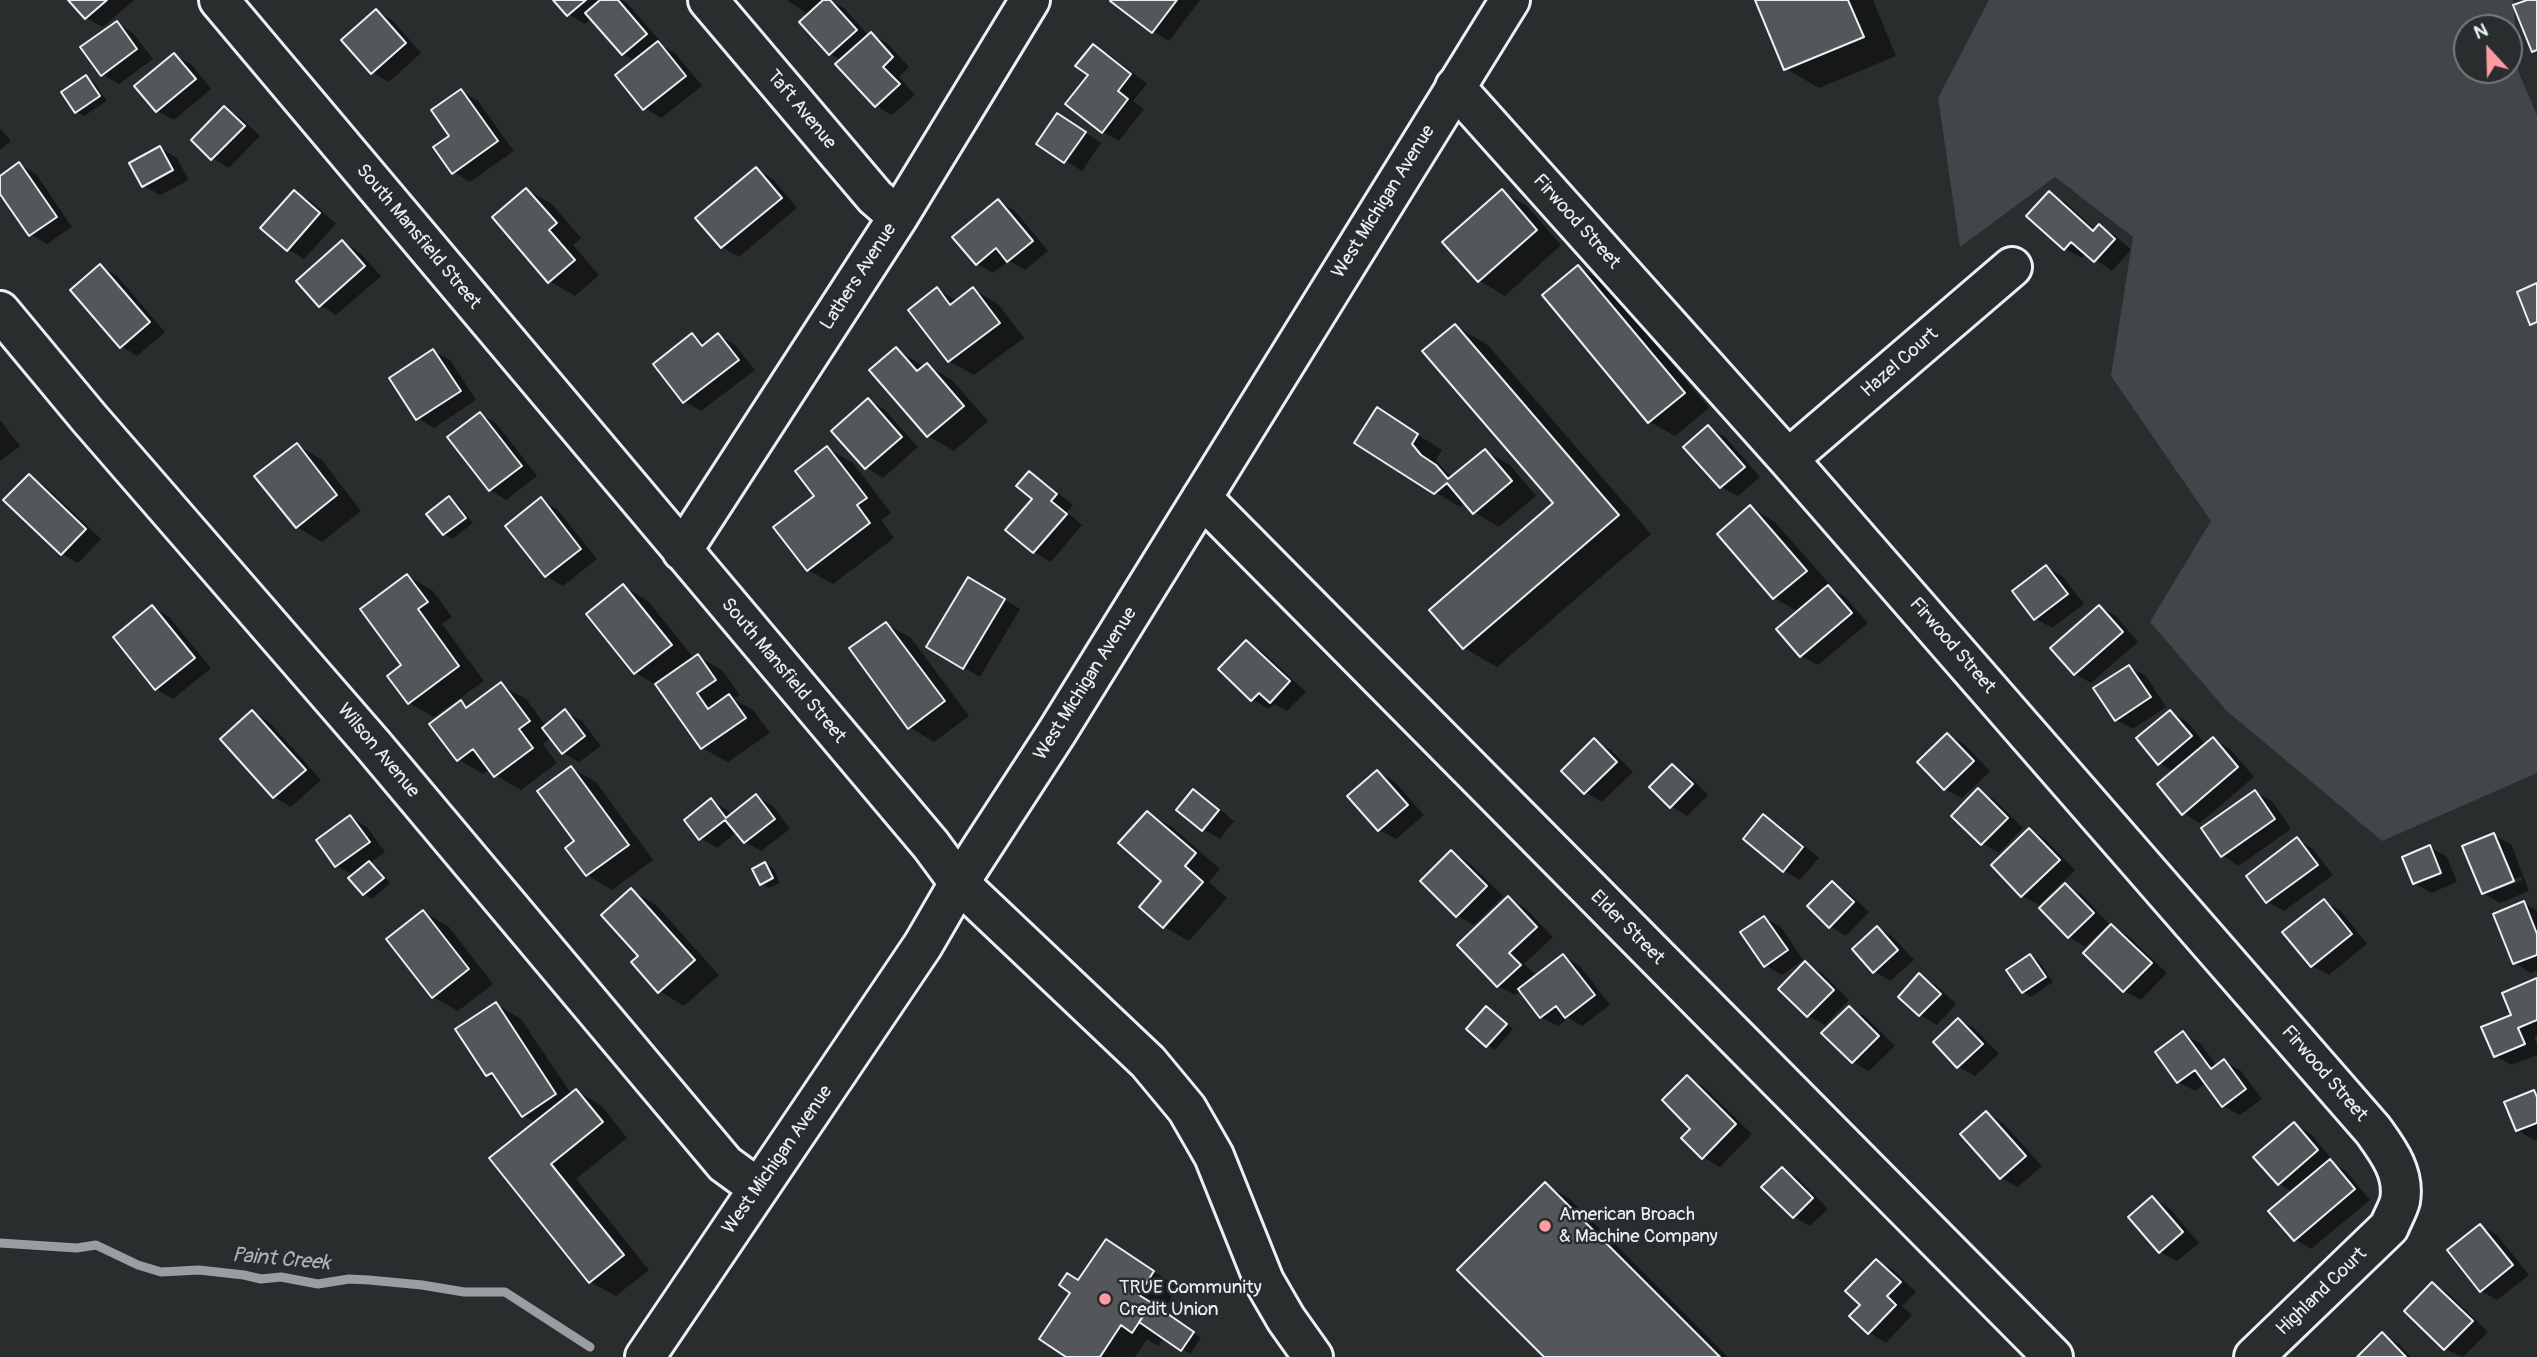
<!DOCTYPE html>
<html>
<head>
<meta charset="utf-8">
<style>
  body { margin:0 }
  #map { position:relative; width:2537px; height:1357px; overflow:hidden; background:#2a2d2e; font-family:Pangolin,sans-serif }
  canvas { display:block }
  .north { position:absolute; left:2453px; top:14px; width:70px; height:70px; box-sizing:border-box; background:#2a2d2e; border:2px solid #767b7f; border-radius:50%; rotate:338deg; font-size:19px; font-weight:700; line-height:28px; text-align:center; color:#e8f1f8 }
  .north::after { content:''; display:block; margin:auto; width:24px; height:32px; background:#ff9aa2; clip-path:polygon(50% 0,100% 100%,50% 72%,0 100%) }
</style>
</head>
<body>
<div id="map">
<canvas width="2537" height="1357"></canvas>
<div class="north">N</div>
</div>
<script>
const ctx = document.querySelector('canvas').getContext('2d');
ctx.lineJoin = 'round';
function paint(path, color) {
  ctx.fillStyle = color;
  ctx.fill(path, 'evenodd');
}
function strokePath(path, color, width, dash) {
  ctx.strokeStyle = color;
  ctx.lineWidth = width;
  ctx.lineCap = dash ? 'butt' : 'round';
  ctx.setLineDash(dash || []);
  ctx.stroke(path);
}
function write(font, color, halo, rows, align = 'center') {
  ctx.font = font + ' Pangolin,sans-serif';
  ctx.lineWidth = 5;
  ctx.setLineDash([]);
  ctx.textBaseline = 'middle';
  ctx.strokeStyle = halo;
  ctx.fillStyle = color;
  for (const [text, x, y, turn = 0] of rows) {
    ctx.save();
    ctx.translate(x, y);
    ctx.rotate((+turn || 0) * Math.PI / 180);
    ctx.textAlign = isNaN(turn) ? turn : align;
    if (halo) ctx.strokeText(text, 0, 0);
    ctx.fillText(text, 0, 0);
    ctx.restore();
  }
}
paint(new Path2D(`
  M1989,0H2513L2518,71L2537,115V773L2382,841L2227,711L2150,622L2211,521L2111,376L2133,237L2055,177L1960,247L1938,98ZM2467,28H2509V70H2467Z`), '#424648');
paint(new Path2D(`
  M71,0H134L103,27L86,18Z
  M556,0H622L627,3L663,44L661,45L675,53L702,86L661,118L645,108L635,61L623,54L592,18L585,24L569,14Z
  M787,0H829L844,8L869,36L871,34L888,44L909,67L899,77L915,95L892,115L876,106L842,61L830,54L809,15Z
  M1113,0H1200L1169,41L1153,31Z
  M1757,0H1873L1896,56L1819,88L1786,69Z
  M376,11L393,21L421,53L389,82L372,72Z
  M117,23L133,33L153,59L119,84L102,74Z
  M1093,46L1110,55L1147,84L1133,101L1144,109L1119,141L1103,132L1091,75Z
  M174,55L191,64L211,89L174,120L157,111Z
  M86,77L94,82L107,101L84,116L76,112Z
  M461,91L478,101L514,151L470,182L453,172L452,136Z
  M224,108L241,118L260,136L229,168L212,158Z
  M1074,125L1101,143L1082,171L1039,144Z
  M0,128L11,141L0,150Z
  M160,148L177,158L189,180L160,195L144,186Z
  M19,164L36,174L72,227L47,244L30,234L0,191V178Z
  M756,169L773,179L797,208L739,257L722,247Z
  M527,190L552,204L581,238L573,245L599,275L575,296L549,281Z
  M294,192L311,201L336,224L304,259L288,249Z
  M1502,192L1527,206L1561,245L1505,296L1480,281L1445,242Z
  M2049,193L2066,203L2096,230L2099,226L2116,236L2131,250L2112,271L2086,253L2082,258L2065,249Z
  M998,201L1015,211L1048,251L1025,270L1009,261L993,273L977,264Z
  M343,242L359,252L381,276L336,315L320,305Z
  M100,266L117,276L165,332L137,356L121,346Z
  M1578,267L1603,281L1709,408L1675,436L1650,422Z
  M937,289L957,301L973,289L998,304L1024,338L974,375L949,361Z
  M1455,326L1488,345L1651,534L1497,667L1464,648L1556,503Z
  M692,335L707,344L718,335L735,345L755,370L701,411L685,402L655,364Z
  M896,349L924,367L927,365L952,380L988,421L954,451L928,436L872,370Z
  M433,351L450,360L476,400L434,428L417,418Z
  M868,400L885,410L918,447L883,478L867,468L833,431Z
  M1378,410L1442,450L1436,460L1446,472L1454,477L1485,451L1510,465L1536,496L1499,527L1474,512L1466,502L1460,507L1435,492Z
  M480,414L497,424L537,476L506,500L490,490Z
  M0,420L20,446L0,461Z
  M1708,427L1725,437L1760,477L1738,496L1721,487Z
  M297,445L322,460L361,511L322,542L297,527Z
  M827,448L853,463L891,513L881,520L894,538L833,584L808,570L817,496Z
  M1030,473L1046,483L1073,505L1067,512L1082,525L1051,562L1034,552L1008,529L1034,499Z
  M29,476L45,486L101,539L78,563L62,554Z
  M449,498L457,503L473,523L452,539L444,534Z
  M541,500L557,509L597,559L563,586L546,576Z
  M1750,507L1775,522L1831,586L1829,587L1845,597L1868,623L1818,665L1801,656L1779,629L1799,612L1774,598Z
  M2046,567L2063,577L2084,604L2052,628L2035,618Z
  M408,576L433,591L452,617L442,624L484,681L434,717L409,703L404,666Z
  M969,579L1020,609L980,677L929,647Z
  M623,586L648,601L694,658L698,656L723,671L740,695L734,699L754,711L770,733L728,762L702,748L658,686L636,673L588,614Z
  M153,607L169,617L211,668L173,699L156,689Z
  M2099,607L2116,616L2138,642L2091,683L2075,674Z
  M886,624L911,638L969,716L934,742L909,727Z
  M1246,642L1263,652L1306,692L1287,711L1274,704L1269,709L1252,699Z
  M2129,667L2146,676L2166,707L2133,729L2116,720Z
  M501,685L526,699L546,726L565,712L582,721L601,746L579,762L563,753L551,738L543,744L557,763L521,790L495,775L490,769L483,774L458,759L461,702L470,708Z
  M253,712L269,722L321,780L291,807L274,797L222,739Z
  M2170,712L2187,722L2206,745L2213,739L2230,749L2254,777L2200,823L2183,813L2174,772L2159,763Z
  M1948,735L1964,744L1990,771L1962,798L1945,789Z
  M1594,741L1611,750L1633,772L1602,802L1585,792Z
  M1673,766L1689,776L1708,795L1687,816L1671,806Z
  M571,768L596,782L653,860L612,890L587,875L576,841Z
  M1377,772L1394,781L1424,815L1396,839L1379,830L1349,796Z
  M1193,791L1210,801L1234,821L1220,839L1203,829Z
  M1978,791L1995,800L2023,828L1999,853L1982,843Z
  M2255,792L2272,801L2291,829L2239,866L2223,856L2203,829Z
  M756,796L773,806L790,829L761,851L745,842L737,832L717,848L700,838L711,801L727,810L732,816Z
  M1147,813L1172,827L1220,869L1209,882L1227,898L1189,941L1164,927L1141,907L1164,881Z
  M350,817L367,827L385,852L370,863L377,867L390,883L372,899L364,894L354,876L337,866Z
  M1764,817L1780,826L1819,858L1800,880L1784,871Z
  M2030,830L2046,840L2075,870L2039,905L2022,896Z
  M2494,835L2511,844L2529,891L2500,903L2483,893ZM2521,877L2522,880L2492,892V888Z
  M2297,839L2313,849L2333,875L2284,911L2268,902Z
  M2430,847L2447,857L2457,882L2431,893L2415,883Z
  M1452,852L1468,862L1503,896L1474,925L1457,916Z
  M765,864L773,868L780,883L769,888L761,883Z
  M1832,883L1849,893L1869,912L1846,936L1830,926Z
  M2065,886L2082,895L2109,924L2085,947L2069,937Z
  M631,890L656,905L719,975L684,1006L659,991L640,956Z
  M1508,898L1525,908L1553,937L1524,964L1537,976L1564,956L1580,966L1610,1005L1582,1026L1568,1018L1558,1026L1541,1017L1521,990L1515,995L1498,986Z
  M2324,901L2341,911L2367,944L2329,975L2312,966Z
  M2524,903L2537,911V970L2531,973L2515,963Z
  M423,912L448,926L493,984L458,1011L433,997Z
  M1764,918L1781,927L1803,960L1782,975L1765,965Z
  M2111,926L2128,936L2167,973L2141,1000L2124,991Z
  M1878,928L1894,938L1914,960L1890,981L1874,971Z
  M2030,956L2038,960L2053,982L2031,997L2023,992Z
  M1805,964L1822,973L1849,1000L1825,1025L1808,1016Z
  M1919,976L1936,985L1956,1004L1937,1025L1920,1015L1900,996Z
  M2537,980V1036L2534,1037L2537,1045V1055L2512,1065L2495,1056L2514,1016Z
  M496,1004L521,1019L572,1095L577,1091L602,1106L627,1138L576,1179L649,1270L616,1296L590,1282L492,1159L536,1123L523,1116L501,1083L488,1075Z
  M1487,1008L1513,1029L1495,1050L1487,1045Z
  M1849,1008L1866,1017L1895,1046L1869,1071L1853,1062Z
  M1959,1020L1975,1029L1999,1054L1975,1076L1959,1067L1935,1042Z
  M2183,1034L2200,1043L2217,1066L2224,1061L2241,1071L2262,1099L2240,1115L2223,1106L2206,1083L2195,1091L2178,1082Z
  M1687,1077L1704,1087L1752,1134L1720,1167L1703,1157L1692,1129Z
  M2534,1092L2537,1094V1139L2534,1140L2517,1130Z
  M1987,1113L2003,1123L2042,1166L2018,1187L2001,1178Z
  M2294,1125L2311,1134L2333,1161L2331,1162L2346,1171L2370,1200L2311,1249L2295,1239L2293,1192L2279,1184Z
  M1782,1169L1799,1179L1828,1209L1810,1226L1794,1217Z
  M1545,1184L1570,1199L1728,1357H1547Z
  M2152,1198L2169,1208L2199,1243L2177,1261L2160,1252Z
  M2480,1226L2497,1235L2529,1275L2497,1300L2481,1291Z
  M1106,1241L1178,1287L1163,1311L1201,1338L1190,1354L1164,1337L1158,1346L1147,1339L1135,1357H1069Z
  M1877,1261L1893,1270L1916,1292L1902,1306L1912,1315L1886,1343L1870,1333L1852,1316L1862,1305Z
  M2433,1284L2449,1294L2488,1332L2463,1357L2445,1349Z
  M2382,1335L2399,1344L2411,1357H2360Z`), '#0007');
strokePath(new Path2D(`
  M0,1243L77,1248L96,1245L138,1265L161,1272L199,1270L244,1275L261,1279L281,1277L318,1284L349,1279L369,1280L422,1285L464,1292H505L590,1347`), '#989fa3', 9);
const building = new Path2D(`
  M68,0H107L85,19Z
  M553,0H586L567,16Z
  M600,0H618L647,34L622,55L585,13Z
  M823,0H830L857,30L829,55L799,22Z
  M1111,0H1177L1152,33L1110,1Z
  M1755,0H1848L1864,37L1784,70Z
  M2527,0H2537V50L2532,52L2513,5Z
  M376,9L406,43L371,74L341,40Z
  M117,21L137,49L101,76L80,47Z
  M871,32L893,57L883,67L900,84L875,107L835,64Z
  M658,41L686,76L643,110L615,75Z
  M1093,44L1131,74L1118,91L1128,99L1102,133L1065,104L1088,75L1075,66Z
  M174,53L196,79L156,112L134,86Z
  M86,75L100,96L75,113L61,92Z
  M461,89L498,141L452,174L433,147L449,136L431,110Z
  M224,106L245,126L211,160L191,140Z
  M1057,113L1086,132L1064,163L1036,144Z
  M160,146L173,170L142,187L129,163Z
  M19,162L57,217L29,236L0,194V176Z
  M756,167L782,198L721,248L695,218Z
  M526,188L557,223L549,230L575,260L548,283L492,217Z
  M1502,189L1537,230L1478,282L1442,242Z
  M294,190L320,213L287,251L260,228Z
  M2049,191L2093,231L2099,224L2115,239L2094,262L2071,242L2064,250L2026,216Z
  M998,199L1033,241L1007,262L996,248L976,265L952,237Z
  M342,240L365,266L319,307L296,281Z
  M100,264L150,322L120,348L70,290Z
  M1578,265L1685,393L1648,423L1542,295Z
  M2537,283V322L2530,325L2517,292Z
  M937,287L950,305L973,287L1000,323L948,362L908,310Z
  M1455,324L1619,515L1463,649L1429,610L1553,503L1422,351Z
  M692,333L702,346L718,333L739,360L683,403L653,364Z
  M896,347L917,371L927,363L964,406L927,437L869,370Z
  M433,349L461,391L416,420L389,378Z
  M868,398L902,437L865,469L831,431Z
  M1377,407L1418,434L1412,444L1421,455L1436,465L1448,479L1485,449L1512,481L1473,514L1447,483L1434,494L1354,443Z
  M480,412L522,466L489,491L447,437Z
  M1708,425L1745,467L1720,488L1683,447Z
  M297,443L337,495L296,528L254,476Z
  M827,446L867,498L857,505L870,523L807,571L773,527L814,496L795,471Z
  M1029,471L1057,494L1051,501L1067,514L1033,553L1005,530L1032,499L1016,486Z
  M29,474L86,529L61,555L3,500Z
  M449,496L466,518L443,535L426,514Z
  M541,497L581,549L545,577L505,526Z
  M1750,505L1807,571L1773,599L1717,534Z
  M2046,565L2068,594L2034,620L2012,591Z
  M407,574L428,602L418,609L459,666L408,704L387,676L401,665L360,609Z
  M968,577L1005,599L963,669L926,647Z
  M623,584L672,645L634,674L586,614Z
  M1828,585L1852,613L1800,657L1776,629Z
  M152,605L195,658L155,690L113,637Z
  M2099,605L2123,632L2074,675L2050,648Z
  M886,622L945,701L908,729L849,648Z
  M1246,640L1290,681L1270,703L1259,693L1251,701L1218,669Z
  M698,654L716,680L697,693L708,709L729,694L746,718L701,749L655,684Z
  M2129,665L2151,697L2115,721L2093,688Z
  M501,682L530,721L519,729L533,748L494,777L473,749L457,761L429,724L461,700L466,708Z
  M565,709L585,736L562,754L542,728Z
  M252,710L306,770L273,798L220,739Z
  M2170,710L2192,736L2158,765L2136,738Z
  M1947,733L1974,761L1944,790L1917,762Z
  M2213,737L2238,767L2182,815L2157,784Z
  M1594,738L1617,762L1584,794L1561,771Z
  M1672,764L1693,784L1670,808L1649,787Z
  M571,766L629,845L586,876L565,848L574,841L537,791Z
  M1377,770L1408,805L1378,831L1347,796Z
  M1978,788L2008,818L1981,845L1951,816Z
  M1193,789L1219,810L1202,831L1176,810Z
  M2255,790L2275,819L2221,857L2201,828Z
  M756,794L775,819L744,843L725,820L699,840L684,820L711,798L726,818Z
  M1147,811L1196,853L1185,866L1203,882L1163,928L1139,907L1161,881L1118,843Z
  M1763,814L1803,847L1783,872L1743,839Z
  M350,815L370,842L335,867L316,840Z
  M2029,828L2060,860L2021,897L1991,865Z
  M2494,833L2514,881L2482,894L2462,846Z
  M2297,837L2318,865L2266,903L2246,876Z
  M2430,845L2441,873L2413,884L2402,857Z
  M1451,850L1487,886L1456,917L1420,881Z
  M369,861L384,878L363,895L348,878Z
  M765,862L773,878L760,885L752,869Z
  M1832,881L1854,902L1829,928L1807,906Z
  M2065,883L2094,913L2068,938L2039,908Z
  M631,888L695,960L658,993L631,962L638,956L601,915Z
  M1508,896L1537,927L1509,953L1521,965L1497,987L1457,945Z
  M2324,899L2352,934L2311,967L2282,932Z
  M2524,901L2537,934V955L2513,964L2493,914Z
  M423,910L469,969L432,998L386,939Z
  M1764,916L1788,950L1764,967L1740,932Z
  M2111,924L2152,963L2123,992L2083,953Z
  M1877,926L1898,950L1873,973L1852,949Z
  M1563,954L1595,995L1565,1018L1556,1006L1540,1018L1518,989Z
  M2030,954L2046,977L2022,993L2006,970Z
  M1805,961L1834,990L1807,1017L1778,989Z
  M1919,973L1941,994L1919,1016L1898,997Z
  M2537,978V1020L2518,1028L2525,1044L2494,1057L2481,1027L2511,1015L2502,993Z
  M496,1002L556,1094L522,1117L492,1073L486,1076L455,1029Z
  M1486,1006L1507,1024L1486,1047L1466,1029Z
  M1849,1006L1879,1036L1852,1063L1821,1033Z
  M1958,1018L1983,1044L1957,1068L1933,1042Z
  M2183,1031L2211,1069L2224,1059L2246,1089L2222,1107L2195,1070L2177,1083L2155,1052Z
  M1687,1075L1736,1124L1702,1159L1681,1138L1690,1129L1662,1100Z
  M576,1089L603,1122L551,1164L624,1255L589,1283L489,1158Z
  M2534,1090L2537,1097V1123L2516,1131L2504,1102Z
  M1986,1111L2026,1156L2000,1179L1960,1134Z
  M2294,1122L2318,1150L2278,1185L2253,1157Z
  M2330,1159L2355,1189L2294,1241L2268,1211Z
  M1782,1167L1813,1198L1793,1218L1761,1187Z
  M1545,1182L1720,1357H1544L1457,1270Z
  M2152,1196L2183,1232L2159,1253L2128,1217Z
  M2480,1224L2513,1265L2480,1292L2447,1250Z
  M1106,1239L1154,1271L1139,1295L1152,1303L1132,1333L1121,1325L1100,1357H1066L1039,1339L1070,1293L1059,1285L1067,1273L1078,1280Z
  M1876,1259L1901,1282L1887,1296L1896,1305L1868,1334L1849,1316L1860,1305L1845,1291Z
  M2432,1282L2473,1321L2444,1350L2404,1311Z
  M1152,1303L1194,1332L1181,1351L1139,1322Z
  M2382,1332L2406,1357H2357Z`);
paint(building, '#535759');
strokePath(building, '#e8f1f8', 2);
const minor = new Path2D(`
  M219,0L931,845L959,883L1148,1062L1187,1109L1214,1156L1264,1281L1286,1319L1313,1357
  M708,0L875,197L898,217
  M1455,87L1788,459L2373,1130C2388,1151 2405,1173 2400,1201C2398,1209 2392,1219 2389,1227L2254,1357
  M0,311L89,418L373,745L725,1164L758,1188
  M1788,459L2012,267
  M1202,498L2053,1357
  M682,551L898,217L1030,0`);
const major = new Path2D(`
  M645,1357L923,945L959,883L1057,732L1510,0`);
strokePath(minor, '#e8f1f8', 44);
strokePath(major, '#e8f1f8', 44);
strokePath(minor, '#2a2d2e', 38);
strokePath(major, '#2a2d2e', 38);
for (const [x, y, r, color] of [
  [1545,1226,7,"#ff9aa2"],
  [1105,1299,7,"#ff9aa2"]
]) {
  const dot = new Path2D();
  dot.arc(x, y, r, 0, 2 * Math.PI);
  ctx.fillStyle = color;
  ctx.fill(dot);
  strokePath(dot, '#2a2d2e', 2.5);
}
write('19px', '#e8f1f8', '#2a2d2e', [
  ["Taft Avenue",801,110,50],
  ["West Michigan Avenue",1384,202,-58],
  ["Firwood Street",1576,222,48],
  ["South Mansfield Street",418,237,50],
  ["Lathers Avenue",859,277,-57],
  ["Hazel Court",1900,363,-41],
  ["Firwood Street",1952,646,49],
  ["South Mansfield Street",783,671,50],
  ["West Michigan Avenue",1086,684,-58],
  ["Wilson Avenue",378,751,50],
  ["Elder Street",1627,928,45],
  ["Firwood Street",2324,1074,49],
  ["West Michigan Avenue",778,1160,-55],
  ["Highland Court",2322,1292,-44]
]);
write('19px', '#e8f1f8', '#2a2d2e', [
  ["American Broach",1559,1215],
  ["& Machine Company",1559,1237],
  ["TRUE Community",1119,1288],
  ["Credit Union",1119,1310]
], 'left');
write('italic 21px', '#acb3b9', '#2a2d2e', [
  ["Paint Creek",281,1260,5]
]);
</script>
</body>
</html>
